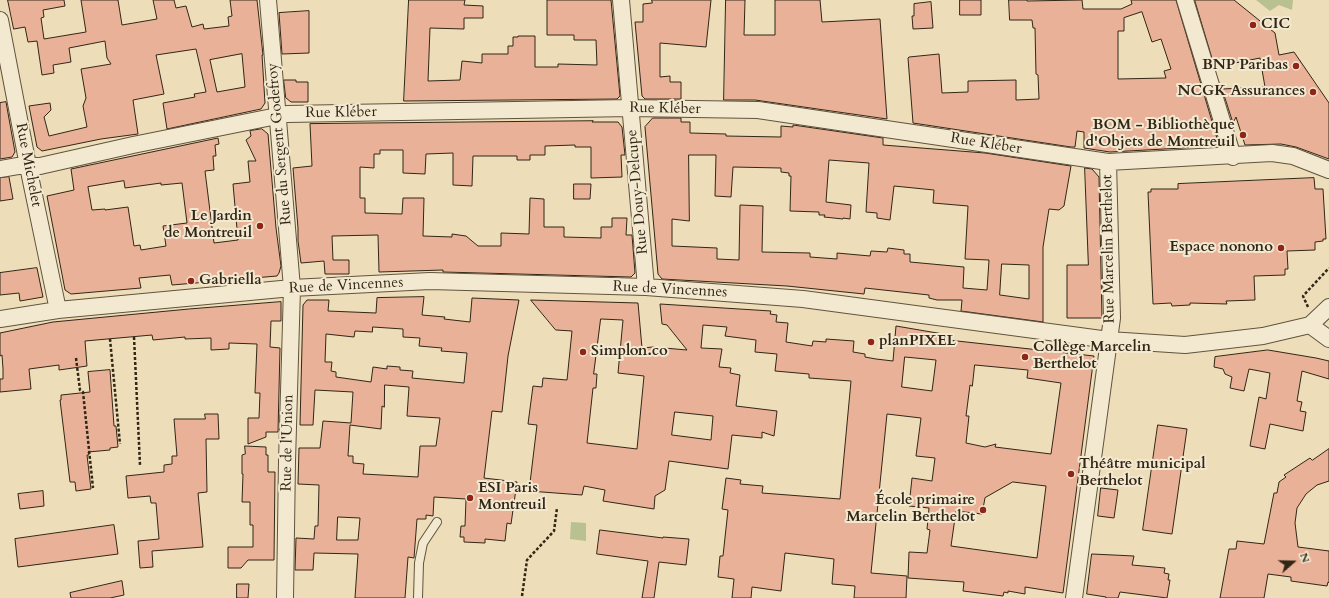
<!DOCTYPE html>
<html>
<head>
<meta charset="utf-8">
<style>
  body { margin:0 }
  #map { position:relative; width:1329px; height:598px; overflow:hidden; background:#edddb8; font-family:Cardo,serif }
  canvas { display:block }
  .north { position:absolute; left:1273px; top:542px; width:40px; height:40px; -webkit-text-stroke:3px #f3e9d1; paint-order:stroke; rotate:70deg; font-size:11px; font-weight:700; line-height:16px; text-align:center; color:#322616 }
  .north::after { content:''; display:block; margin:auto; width:14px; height:18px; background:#322616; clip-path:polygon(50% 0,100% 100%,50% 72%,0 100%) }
</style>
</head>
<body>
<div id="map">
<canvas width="1329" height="598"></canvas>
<div class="north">N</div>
</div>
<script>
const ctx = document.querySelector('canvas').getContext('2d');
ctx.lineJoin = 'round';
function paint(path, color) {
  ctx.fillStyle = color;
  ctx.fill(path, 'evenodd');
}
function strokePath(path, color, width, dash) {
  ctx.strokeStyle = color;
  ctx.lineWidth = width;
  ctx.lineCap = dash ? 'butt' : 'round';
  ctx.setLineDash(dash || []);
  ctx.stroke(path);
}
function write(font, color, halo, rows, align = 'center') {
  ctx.font = font + ' Cardo,serif';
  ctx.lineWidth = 4;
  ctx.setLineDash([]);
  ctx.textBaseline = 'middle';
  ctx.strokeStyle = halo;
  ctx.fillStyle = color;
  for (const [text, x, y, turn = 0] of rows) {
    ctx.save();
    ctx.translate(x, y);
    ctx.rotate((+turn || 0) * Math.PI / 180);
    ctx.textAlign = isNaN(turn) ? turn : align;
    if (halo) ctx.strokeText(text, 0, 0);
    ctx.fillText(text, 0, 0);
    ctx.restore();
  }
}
paint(new Path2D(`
  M1256,0H1293L1292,10L1279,5L1270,11Z
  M571,522L586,523V541L570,539Z`), '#b8c18f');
const building = new Path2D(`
  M8,0H64L65,6L43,10L44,17L41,18L44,39L86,32L81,0H118L122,25L157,19L153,0H174L176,8L186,6L192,27L203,24L204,29L229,26L228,17L232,16L230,0H257L263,55H262L265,103L261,109L167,129L163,103L195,97L194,94L206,92L196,49L156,55L164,94L133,100L138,134L101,139L42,151L37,147L29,106L50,103L51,110L44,117L49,136L87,127L83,106L86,98L81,69L111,64L107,58L105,41L69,48L71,62L53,65L54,73L42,75L37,41L28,42L25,27L14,29ZM242,54L245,87L217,92L210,60Z
  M409,0H465L464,5L483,6V18H464V29L430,28L428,81L460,80L462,61L482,63V54H508V46H513V37H518V36H535V67H558V64L597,65L596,40H574V35H547V0H611L620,96L617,99L404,101Z
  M652,0H711L706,47L660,43V77L670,76V82H681V99H645L642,96L635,22H643V4L652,3Z
  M726,0H745L744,35H775V0H820L822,22L880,19L887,119L755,100H724Z
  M960,0H981V15H960Z
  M1009,0H1027V1L1082,0L1083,9H1121L1132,4L1131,0H1176L1219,145V146L1110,152L1084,148V132L1077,131L1075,147H1071L913,123L908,58L909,57L939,54L942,93L968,92V81L1016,80V100L1039,99L1038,75L1036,74L1035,28H1033L1032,20H1010ZM1142,12L1152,42L1161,39L1171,69L1164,71L1166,78L1118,79V31H1124V18Z
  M1195,0H1234L1275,33L1279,55L1294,52L1329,103V159L1296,147L1281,144L1245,145L1236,117L1233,123L1222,89L1265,87L1260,58L1215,67Z
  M931,2L933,28L913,29L912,16H914V4Z
  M309,11V53L282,54L279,13Z
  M284,80H296V82H308V102H291L286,98Z
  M6,102L15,152L12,157L0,159V103Z
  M653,118H681V122H690V133L726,134V136L781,137V126L793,127V125L883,138V145L985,153L1071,166L1064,206L1059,210L1049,209L1043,247V322L961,311L962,300H937L929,298V295L865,288L864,294L787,286L662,279L658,274L645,127ZM689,155H716L715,196L731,197L733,167L781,168V172L789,173V176H791L790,211L819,212V215H825L824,217L843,219V218L850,219L851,205L826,202L829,160L869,163L866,212L877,213V218L890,220L894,186L934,190L933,203L968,206L965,259L989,260L987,290L963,288L964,267L910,262V254H904V250L888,248L887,252L871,251L870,256L837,253V259L810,257V253L762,252L763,206L740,205L739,260L717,259V248L672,246V219L689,221ZM1002,264L1029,265V299L1000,295Z
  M593,121L592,122H618L622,127L625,155H621L622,177L591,178V147H575V145L545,146V155H530V160H517V156H473L472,186L453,185V153L426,154L425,174L403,173V150H380V154H374V168L360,167V198H365V213L402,214L403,198H424L423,236L452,237V234L466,236L478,246H501V233L529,234L530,198L544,199V227H564V237L601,238V227H612V218H627L626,235H632L635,273L631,277L443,272V270L379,272L378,235L332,236L333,260H349V274H325L324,261L301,263L298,241V228L293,168L312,166L310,124Z
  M262,129L268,134L276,228L281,266L279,273L277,276L172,285L170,275L139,278L141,288L71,294L65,290L47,196L74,190L71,169L218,138L219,144L215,145L216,156H213L214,170L205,171L214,243L238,240L233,184L250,182L248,161H256L246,140L251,136L250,131ZM124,181L125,188L161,183V185L182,183L187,223L163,226L166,246L141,250L140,245L134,246L128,207L105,210V209L92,210L88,187Z
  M1085,168L1092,169L1099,177L1102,318H1067V265H1088Z
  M9,177L13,199L0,201V178Z
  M1314,178L1315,189H1323L1326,239H1323V241L1315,242V250L1287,251L1288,269H1285V275L1254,276L1255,300L1226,301L1227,304L1190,303V305L1172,306L1171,303L1153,304L1148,192H1151V189H1178V184Z
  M574,184H591L590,199H574Z
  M37,268L43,297L20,301L19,293L0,295V273Z
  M424,297L422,315L445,317L444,319L470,322L472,298L519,300L508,356L502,412L492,411L484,478L517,482L511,524L507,523L505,541L485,539V543L464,542V537H460L461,526H465L466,499L434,497L433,516L426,515V519H417L414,558L408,557L405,598H355L358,554L314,553L313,570H295L296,538L314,539L315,526H318L319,485L298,484L299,448H320L323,421L351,423L353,392L315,390L313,425H300L303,305L307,300H329L328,311L376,313L377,298ZM373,327L403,329V337L420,338L419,346L442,348L441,351L467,353L464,383L412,378L413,371L400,370V367L387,366V369L373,367L371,382L336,377V372L331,371L332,362H325L326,334L354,337L355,331L372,332ZM385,385L409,387L407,416L440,418L436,446H420L418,477L363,474L364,464L353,463V456H348L350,425L381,429L382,406L384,407ZM338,517L360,518L358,540H337Z
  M531,300L638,303L642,348L653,347L687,350L667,325L662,324L660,304L771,311L770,314L777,315L776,322L788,323L786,342L812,346L813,341L826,342V339L854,341L853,352L865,354V357L876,359L893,361L896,326L949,335L948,340L1094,356L1063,593L1025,587V594L1008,591V593L1004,592L1003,596L963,591L964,582L908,578L909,552L927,553L930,530L927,529L929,508L909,506L912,478L932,481L935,458L916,456L921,418L887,414L871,573L907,576L906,598H854L855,586L832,584L834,559L785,553L781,591L752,587L751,598H732L734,579L718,577L720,556H723L728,510L722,509L726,478L741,480L740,484L763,486L762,493L840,499L851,381L809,378V374L775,371L777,354L755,352L756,340L725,336L727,327L703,325L701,348L722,349L719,367L731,368L730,373L740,375L736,406L777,411L774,436L762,432V438L732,435L728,469L669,461L665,490L655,496L654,509L603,501L605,490L584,486L582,495L529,491L537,425L528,424L533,386L542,387L543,378L567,380L572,331L556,330ZM601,319L623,320L618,373L644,376L637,449L587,443L593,388H596L597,374H594ZM905,357L936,360L932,391L902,387ZM975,365L1028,370L1027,378L1061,383L1051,454L995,447L996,444L985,447L966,443L969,416H966L970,385L972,386ZM675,412L713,416L711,440L672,435ZM1013,482L1046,486L1037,558L951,546L956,511L982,514L985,498Z
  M281,302V321H271L270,347L280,348L278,432H266V437L248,444V418H259L260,393H255L257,344L229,343V349L211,350V338L185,339V337L153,340L152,335L85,341L87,366L59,370V365L29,369L31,389L0,392V379H3V369L2,355L0,356V333L53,322L189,309Z
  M1268,350L1316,358L1329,361V379L1302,371L1297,401L1302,402L1300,411L1306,412L1303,431L1270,424L1265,449L1250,446L1259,397L1266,399L1270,373L1249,369L1244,391L1230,388L1232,377L1225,374L1223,369L1214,367L1215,357Z
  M110,370L114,426H116L118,447L110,448V450L88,452L89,455H87L91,489L76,491L75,482H70L60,400H61V395L90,392L88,372Z
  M205,414H218L219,439H206L207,492L198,493L203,547L152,551L153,567L140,568L138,541L159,539L156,503H151L150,496L128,498L126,476L164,472V465L172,464V456H177L174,419H205Z
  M1158,425L1187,429L1172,534L1143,530Z
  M245,446L266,447V455H268V472H275L274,560H248L241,568H228V547H253V525H250V502H242L243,474H242V455L245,454Z
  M1329,449V481L1317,485L1306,494L1297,508L1295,523L1298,547L1329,551V583L1328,582L1327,586L1291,581V577L1268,574L1264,598H1220L1229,549H1236L1237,541L1264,544L1274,493H1277L1279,482L1286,477L1284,475L1310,458L1312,460Z
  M1101,488L1118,490L1114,518L1098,516Z
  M43,491L44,506L20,509L18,494Z
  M114,525L118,554L18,567L15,539Z
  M600,530L663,538V537L689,539L686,565L659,562L654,598H642L648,561L597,554Z
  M1092,554L1134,556L1132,565L1165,568L1164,573L1169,574L1168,580H1170L1167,598L1120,592L1118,598H1106V597L1087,594Z
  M122,581L124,595L110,598H71L70,593Z
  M237,584H249L248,598H237Z`);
paint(building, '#e9b198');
strokePath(building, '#322616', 1);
const lane = new Path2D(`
  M418,598L419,563L423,543L437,522`);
const street = new Path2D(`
  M268,0L292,288L287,461L285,598
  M621,0L646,287
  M1185,0L1233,157
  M0,20L30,176L58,310
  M0,169L18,166H40L133,145L287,114L630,108L758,110L1108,162L1272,153L1293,156L1329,170
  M0,319L58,310L292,288L430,281L646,287L803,299L1109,340L1185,345L1263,336L1310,325L1329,307
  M1310,325L1329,339
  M1074,598L1112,318L1108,162`);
strokePath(lane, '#61543e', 10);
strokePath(street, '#61543e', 18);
strokePath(new Path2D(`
  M1308,307L1303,296L1329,268
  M134,337L140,465
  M110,339L120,444
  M76,358L80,390L83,392L93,488
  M522,596L527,560L554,531L557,508`), '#322616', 2.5, [3, 2]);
strokePath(lane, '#f3e9d1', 8);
strokePath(street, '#f3e9d1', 16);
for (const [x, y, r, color] of [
  [1253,25,4,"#8f2418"],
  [1296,66,4,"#8f2418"],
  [1313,92,4,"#8f2418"],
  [1243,135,4,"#8f2418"],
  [260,226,4,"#8f2418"],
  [1281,248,4,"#8f2418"],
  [191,281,4,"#8f2418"],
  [871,342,4,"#8f2418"],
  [583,352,4,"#8f2418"],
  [1025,357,4,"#8f2418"],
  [1071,474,4,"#8f2418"],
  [470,498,4,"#8f2418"],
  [983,510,4,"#8f2418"]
]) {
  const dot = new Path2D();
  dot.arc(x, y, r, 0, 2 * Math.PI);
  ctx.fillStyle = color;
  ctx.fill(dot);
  strokePath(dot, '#f3e9d1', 1.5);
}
write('bold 15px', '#322616', '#f3e9d1', [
  ["CIC",1261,25],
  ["BNP Paribas",1288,66,"right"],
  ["NCGK Assurances",1305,92,"right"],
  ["BOM - Bibliothèque",1235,126,"right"],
  ["d'Objets de Montreuil",1235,143,"right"],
  ["Le Jardin",252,217,"right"],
  ["de Montreuil",252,234,"right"],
  ["Espace nonono",1273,248,"right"],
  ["Gabriella",199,281],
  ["planPIXEL",879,342],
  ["Collège Marcelin",1033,348],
  ["Berthelot",1033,365],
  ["Simplon.co",591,352],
  ["Théâtre municipal",1079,465],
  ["Berthelot",1079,482],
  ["ESI Paris",478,489],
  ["Montreuil",478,506],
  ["École primaire",975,501,"right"],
  ["Marcelin Berthelot",975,518,"right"]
], 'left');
write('15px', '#322616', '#f3e9d1', [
  ["Rue Kléber",665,109,1],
  ["Rue Kléber",341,113,-1],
  ["Rue du Sergent Godefroy",280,144,-95],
  ["Rue Kléber",986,144,9],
  ["Rue Michelet",28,165,79],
  ["Rue Douy-Delcupe",638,192,-95],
  ["Rue Marcelin Berthelot",1109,249,-91],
  ["Rue de Vincennes",346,286,-3],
  ["Rue de Vincennes",670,290,3],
  ["Rue de l'Union",288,443,-89]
]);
</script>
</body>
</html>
